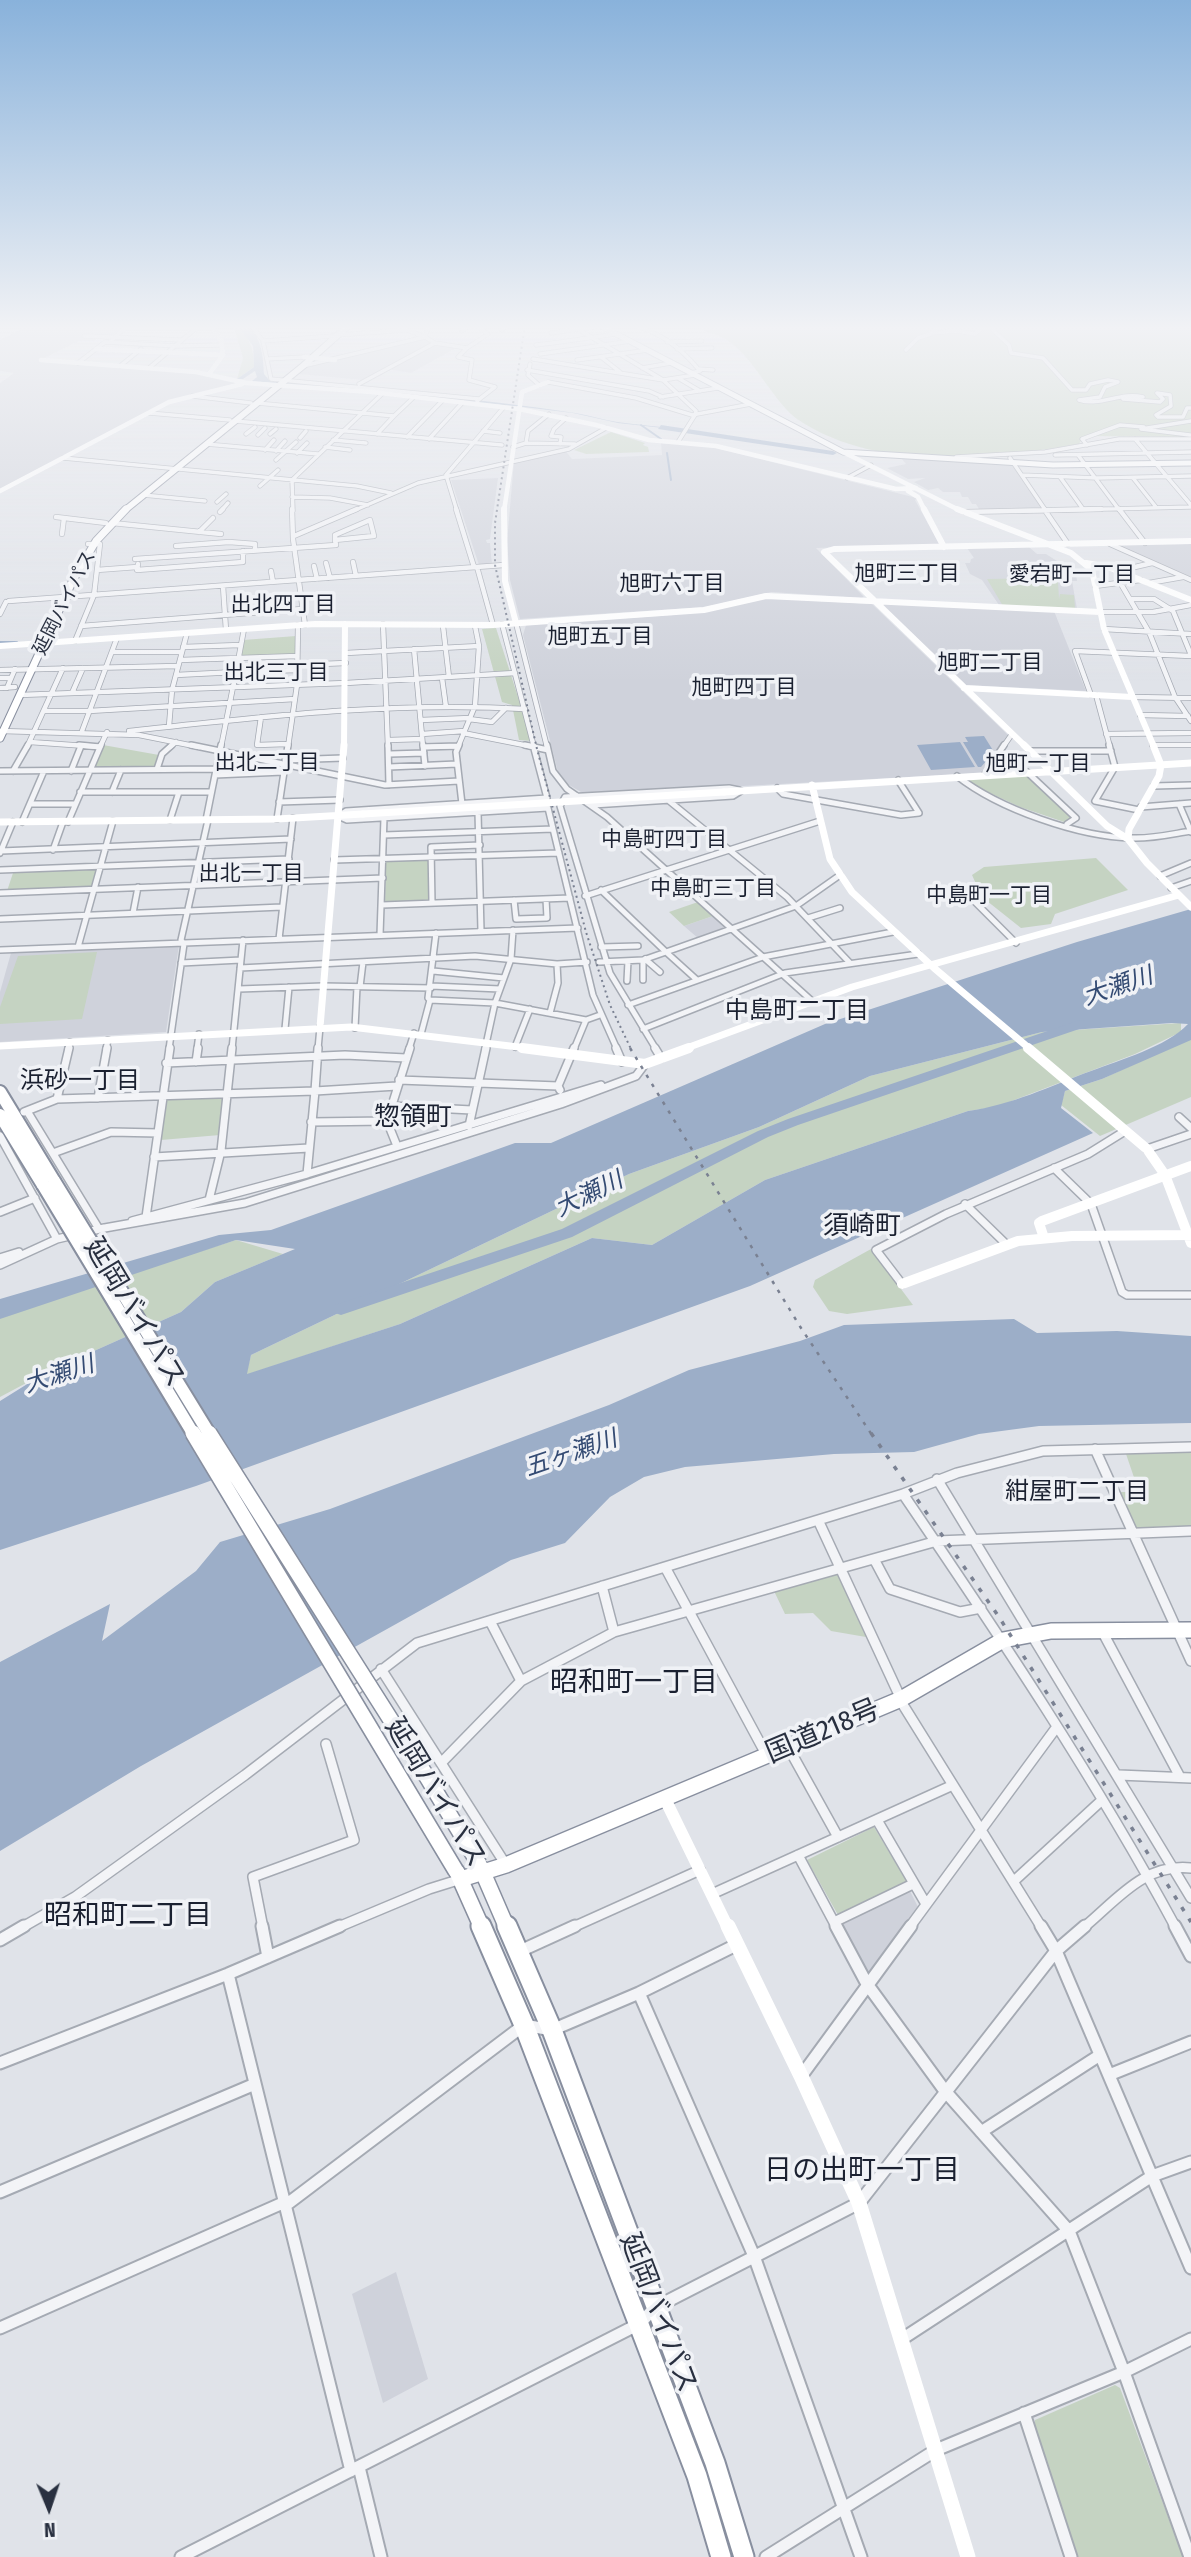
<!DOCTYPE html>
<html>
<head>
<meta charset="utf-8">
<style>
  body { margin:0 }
  #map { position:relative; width:1191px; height:2557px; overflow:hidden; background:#e0e3e9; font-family:"Fira Sans Condensed",sans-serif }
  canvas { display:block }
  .north { position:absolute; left:14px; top:2473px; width:70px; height:70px; -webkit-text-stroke:5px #f0f2f6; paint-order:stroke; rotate:178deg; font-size:19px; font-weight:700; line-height:28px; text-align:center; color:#293040 }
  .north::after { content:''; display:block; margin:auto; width:24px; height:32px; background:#293040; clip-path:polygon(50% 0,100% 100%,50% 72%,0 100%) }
</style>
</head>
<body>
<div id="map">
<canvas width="1191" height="2557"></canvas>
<div class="north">N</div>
</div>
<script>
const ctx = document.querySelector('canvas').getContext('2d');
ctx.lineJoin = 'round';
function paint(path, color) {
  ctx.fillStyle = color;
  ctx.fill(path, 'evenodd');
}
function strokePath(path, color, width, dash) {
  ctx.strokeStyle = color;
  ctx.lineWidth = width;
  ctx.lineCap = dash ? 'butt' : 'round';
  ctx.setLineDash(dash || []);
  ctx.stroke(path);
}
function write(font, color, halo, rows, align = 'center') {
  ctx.font = font + ' "Fira Sans Condensed","Noto Sans JP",sans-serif';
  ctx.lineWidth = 7;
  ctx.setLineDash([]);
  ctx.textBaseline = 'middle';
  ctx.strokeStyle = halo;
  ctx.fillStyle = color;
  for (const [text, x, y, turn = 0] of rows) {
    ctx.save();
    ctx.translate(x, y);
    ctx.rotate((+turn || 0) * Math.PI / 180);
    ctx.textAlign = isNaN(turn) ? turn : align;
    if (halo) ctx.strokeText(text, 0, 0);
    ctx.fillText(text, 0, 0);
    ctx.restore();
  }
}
paint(new Path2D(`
  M29,325H139L123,327L116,336H101L94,341H79L40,360L197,374L238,383L169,401L0,489V383L14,373L0,371V340Z
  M425,338L434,343L362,380L298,374L304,368Z
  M435,343L458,347L411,373L387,369Z
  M661,443L708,446L917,498L915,500L940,545L816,548L864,597L861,598L771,592L706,607L520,619L510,580L507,542L514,461L565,450L572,459L662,455Z
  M900,457L1012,465L1042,509L980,511L976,504H972L968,497H962L960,492H943L938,488L928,490L914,482L925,478L908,479L887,468L906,464Z
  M498,478L490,539L486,540L487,543H490L492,565H479L451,480Z
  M1191,544V579L1118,547L1119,545Z
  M1028,546L1037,554H1046L1076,573L1077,581H1072L1077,609L999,605L982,580L970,574L965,563H970L971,559L974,558L967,548Z
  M763,598L872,604L1008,735L983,773L596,794L581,792L564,782L559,776L523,635L526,625L673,615Z
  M885,603L1054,611L1086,691L966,685L882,606Z
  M713,916L728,929L699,939L684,926Z
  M179,945L166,1032L0,1042V992L11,953Z
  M909,1889L918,1907L871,1972H866L841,1925L842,1920Z
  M396,2272L428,2379L383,2403L352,2294Z`), '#cfd2db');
paint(new Path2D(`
  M229,325H237C250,338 254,349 254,367L237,379L243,358L235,331Z
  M691,325H1191V437L1084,436L1079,444C990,459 877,473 797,419C777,405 756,364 735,346C724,336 705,331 691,325Z
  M611,432L645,443L643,445L648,447L649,452L586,454L574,450Z
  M1049,578L1058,582L1059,599L1060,594L1074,595L1075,608L1003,606L987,579Z
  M496,628L532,741L519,740L512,705L502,702L482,629Z
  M296,636L295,655L240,657L243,640Z
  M103,745L159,755L156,768H94Z
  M1028,775L1074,819L1067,823L1020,807L962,780Z
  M1096,858L1128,890L1055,914L1051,924L1021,928L982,897L972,875L984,867Z
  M430,859V902L385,903L386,860Z
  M98,868L92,888L7,891L14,870Z
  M698,902L713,916L684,926L669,912Z
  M97,952L82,1019L0,1024V1007L18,956Z
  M1181,1023V1032L1135,1054L996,1107L968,1111L765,1180L652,1245L592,1238L400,1324L246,1375L251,1355L629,1174L759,1127L870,1076L1042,1032Z
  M1191,1038V1097L1100,1136L1061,1105L1065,1091L1102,1079Z
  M223,1095L220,1135L161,1140L164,1100Z
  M236,1240L283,1254L215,1282L181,1312L45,1373L0,1397V1314Z
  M871,1249L913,1305L847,1314L829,1311L813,1287L815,1280Z
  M1191,1451V1528L1143,1531L1132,1526L1118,1492H1139L1126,1454Z
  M832,1573L838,1575L866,1637L831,1631L813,1613L785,1614L774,1591Z
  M874,1827L906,1880V1884L838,1915L807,1860Z
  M1115,2385L1120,2388L1183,2557H1076L1034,2425L1035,2420Z`), '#c5d3c2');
paint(new Path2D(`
  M237,325H247C262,339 263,354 264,374L270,381C372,388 474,398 575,413C589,415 603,420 617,422C638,425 659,426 681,430L618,423L573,413L523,407L252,381L257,377L255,371L243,379H237L254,367L253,346Z
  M984,736L994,752L981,767H978L963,742H968L965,737Z
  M960,742L975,767L931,770L917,745Z
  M1191,909V1040L1102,1079L1065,1091L1061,1108L1093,1133L750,1286L196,1486L0,1550V1401L45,1373L181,1312L215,1282L295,1249L236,1240L0,1319V1299L219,1235L271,1230L515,1143H551L825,1024L1077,942ZM1172,1023L1188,1024C1166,1047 1120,1060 1091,1071C1050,1086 1012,1105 968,1111L765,1180L652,1245L592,1238L400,1324L247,1374L251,1355L629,1174L759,1127L870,1076L1042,1032Z
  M1014,1319L1037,1333L1117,1331L1191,1336V1423L1039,1426L979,1434L914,1452L834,1454L685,1467L644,1477L610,1497L565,1543L511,1560L141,1766L0,1851V1662L110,1604L102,1641L196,1571L220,1542L330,1509L609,1405L689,1370L800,1341L844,1325Z`), '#9caec8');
strokePath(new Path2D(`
  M641,425L661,439
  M667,453L671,480
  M0,642H17`), '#9caec8', 2);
paint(new Path2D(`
  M661,425L833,451L837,453L833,455L658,429Z
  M1080,1020L1085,1021V1027L798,1125L768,1137L572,1237L341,1315L335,1313L333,1309L335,1305L562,1229L758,1131L788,1119Z`), '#9caec8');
const streetFar5 = new Path2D(`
  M251,325L263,341L271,379L479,399
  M429,325L425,337L435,343L467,348L458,357L472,360L469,380L495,387L477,401
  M571,325L663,380L696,411L695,415
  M630,325C658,330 682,349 700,371L690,373
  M970,325L941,327L930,333L958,331L975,334L980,329L991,328L1009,345L1011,353L1043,358L1072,390H1086L1090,384L1108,380L1118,382L1105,387L1100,397L1079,400C1101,407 1121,391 1143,397L1123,399L1160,402L1163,399L1157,393L1170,395L1171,406L1156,415L1158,417H1183L1187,408H1191
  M502,330L507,325
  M462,331L467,327L487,325
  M551,333L601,326
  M338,335L407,330L425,337
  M84,336L182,340
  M263,341L333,336
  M110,342L125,328H213
  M560,342L616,334
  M667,342L702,341
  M536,345L560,342
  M467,348L488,334L477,326
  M677,349L712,348
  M906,350L918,338L931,334
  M540,354L631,341
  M601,357L620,372
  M267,359L304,357
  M533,359L663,380L695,375
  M577,360L648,350
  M78,363L105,342L177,346L221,345
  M530,364L528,375L539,385
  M120,366L141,349
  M303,366L425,337
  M149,368L194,330
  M642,368L671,363
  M699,369L713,370
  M527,370L649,391L663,397
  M678,378L700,391
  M548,382L636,398L692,415L751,404
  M359,384L435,343
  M192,396L251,403
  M660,397L718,388
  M257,403L394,416L377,434
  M149,413L230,420
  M394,416L415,396
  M235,421L502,445
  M483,431L500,433
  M246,434L255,427
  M270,434L276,429
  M258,435L265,428
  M1190,435L1141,429L1191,421
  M407,437L443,400
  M300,438L306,431
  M429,439L463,402
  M1135,439L1191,505
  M333,440L366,443
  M678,442L695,415
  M526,443L528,431L549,414
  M206,444L318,454
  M560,444L561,437L551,436L554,429L566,418
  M1087,445L1082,439L1120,425L1144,427
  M325,447L350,450
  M513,447L526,443L575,444
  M265,450L274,440
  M276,451L285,441
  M297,453L307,443
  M1055,455L1191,452
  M1078,455L1120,511
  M956,457L1045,452L1119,439H1191
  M63,458L357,486L391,493
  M1010,458L1046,511
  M276,460L296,442
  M446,475L457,511
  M446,475L504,407
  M1022,475L1097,478L1191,476
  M1060,477L1083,509
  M847,478L871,465
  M1133,478L1156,507
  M260,486L278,470
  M143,495L205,501
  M292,497L330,498L368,505
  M217,502L226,494
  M221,511L228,503
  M293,511L292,480L383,393
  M353,511L418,483L569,449L606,428
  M1022,511L1191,507`);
const streetFar4 = new Path2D(`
  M292,509L293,539L305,625
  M456,509L474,567
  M1044,509L1068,544
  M1119,509L1145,543
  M220,512L223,509
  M965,512L1101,509
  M56,517L106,523
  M370,520L374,536L335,540V535Z
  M112,523L221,534
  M199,532L213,518
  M62,534L64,518
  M294,536L357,509
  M1110,544L1191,580
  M176,546L229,542L255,544V550
  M135,559L336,545L335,540
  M353,562L356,576
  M326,563L330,578
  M138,564L137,570L243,562V551
  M314,566L317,579
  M477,567L493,625
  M97,570L137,567
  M271,571L273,582
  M1118,571L1152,563
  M1149,583L1183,577
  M1121,584L1149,632L1175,697L1191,721
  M223,586L226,630
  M1095,586L1141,580
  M1130,599H1154L1173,611L1191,655
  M9,601L504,565
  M1100,612H1153L1191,605
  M0,614L6,602
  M516,623L547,747
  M383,624L388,747
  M502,624L534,747
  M81,626L302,609
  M443,626L449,677
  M1104,629L1191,634
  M75,641L94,595L100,544H88
  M183,647L240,645
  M414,649L423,747
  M112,652H182
  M346,653L479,646
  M180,660L297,656
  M297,665L346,663
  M0,670L178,666
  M176,675L236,672L244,629
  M0,678H11
  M442,678L446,707
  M0,688L15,687
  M7,688L15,669
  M72,693L83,668
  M20,695L346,683L515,673
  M1091,695L1075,651L1191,656
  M1096,695L1110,747
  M1132,697L1191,698
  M45,711H90
  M89,711L295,699
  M1140,715L1188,716
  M261,717L257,745L287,744
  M469,719L492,722L506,708
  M421,720L470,718
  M169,726L172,690L187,633
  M1,731L139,735L199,747
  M82,731L117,638
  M129,731C260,717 393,701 525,709
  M463,733L534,747
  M422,734L464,731
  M1106,734L1191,733
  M389,740L422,739
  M30,742L100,747
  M1152,745H1191
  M27,747L63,668
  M100,747L107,732
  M170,747L176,742
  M221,747L236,672L297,670
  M288,747L297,685L298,625
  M424,747L458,746
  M458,747L475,706L479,646L475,626
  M1003,747L1012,734`);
const streetFar3 = new Path2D(`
  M79,745L100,747
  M191,745L385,785L459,781
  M388,745L389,785
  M423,745L425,766
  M459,745L456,752L462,804
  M525,745L548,750
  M547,745L553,771L567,789L607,817L811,1000
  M1109,745L1115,767L1095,801L1139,810
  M424,747L458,746
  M1029,751H1111
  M390,754L424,753
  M285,760L343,758
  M389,767L457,764
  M157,769L162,754L172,745
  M0,771L216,769
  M13,771L28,745
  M71,771L81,746
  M1027,772L1076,818L1067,824
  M985,774L1004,745
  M215,775L283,772
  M957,776C999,809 1079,837 1132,838C1152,839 1172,834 1191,831
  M1154,786L1191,785
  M777,788L783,794L901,815L919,813L898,780
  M80,792H211
  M112,792L121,770
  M668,800L787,897L850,963
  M279,802L340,800
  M30,804H75
  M1179,804L1191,832
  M593,805L733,796L741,791
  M1141,807L1191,803
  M478,812L481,931
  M338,816L347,820L548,808L593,995L617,1049
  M338,816L346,811L547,798L533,745
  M277,819L288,745
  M170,820L179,792
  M206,820L221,745
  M22,822L44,771
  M68,822L101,745
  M384,835L553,829
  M53,850L63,822
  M1,851L291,839
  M0,853L13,822
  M334,860L559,853
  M0,870L289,859
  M1160,876L1191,863
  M1171,888L1191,881
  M601,890L666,952L796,906L840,875
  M0,893L383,878
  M966,893L1016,943
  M585,896L820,821
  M514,900L516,919L547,918L546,899
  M432,903L431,847L480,845
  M382,905L570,898
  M133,913L138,887
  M808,918L840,908
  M0,919L282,907
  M380,935L384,818
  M279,939L293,818
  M78,947L113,821
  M601,947L638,946
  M0,950L578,928
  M645,959L660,972
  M643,960V980
  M599,962L643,960L666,952L697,980
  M181,963L241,960
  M240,968L475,956L557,964L587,962
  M433,971L504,978
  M627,981L628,961
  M431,986L500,989
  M360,987L363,962
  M239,989L323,986L431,988
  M430,1000L495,1003L586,1020
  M628,1005L763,957L893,932
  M550,1013L558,983L557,964
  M355,1028L357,987
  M285,1029L289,987
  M643,1029L785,973L918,954
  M421,1034L430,1000L428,998L436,933
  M515,1047L530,1009
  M68,1049L70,1042
  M106,1049L108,1040
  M169,1049L184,944L181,940L208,820
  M197,1049L199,1034
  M232,1049L243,940
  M318,1049L320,1027
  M409,1049L414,1033
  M485,1049L495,1003L511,959L513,930
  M574,1049L586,1020L600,1015
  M656,1049L610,973L560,806L565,797L729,788L739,790`);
const streetFar2 = new Path2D(`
  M318,1048L315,1091L397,1086
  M616,1048L622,1062
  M655,1048L661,1058
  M196,1062L198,1048
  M166,1063L345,1055L406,1058
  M399,1080L558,1086
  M560,1090L558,1086L574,1048
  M98,1098L107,1048
  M57,1099L69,1048
  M392,1106L472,1110
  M27,1111L99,1229L245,1203L561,1104L636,1076L645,1064
  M24,1112L57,1099L315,1091L307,1174
  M1179,1117L1191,1128
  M311,1122L387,1121
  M469,1126L486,1048
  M0,1136L57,1239
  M397,1146L387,1121L410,1048
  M1147,1149L1191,1134
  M53,1153L111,1132L158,1133
  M154,1157L309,1148
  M1054,1168L1091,1204L1122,1292L1127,1295H1191
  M209,1200L221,1151L232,1048
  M965,1204L1006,1244
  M0,1212L35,1198
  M146,1217L170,1048
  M132,1221L307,1174L601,1085
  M0,1258L19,1252
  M0,1265L57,1239L104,1228
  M902,1284L876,1250L946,1214L1088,1154L1125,1131`);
const streetFar1 = new Path2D(`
  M1095,1449L1191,1661
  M937,1479L1191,1898
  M903,1494C999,1635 1095,1778 1176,1928
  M818,1520L901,1699
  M874,1559L890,1589L960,1612L981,1608
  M665,1567L767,1756
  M602,1586L614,1632
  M490,1621L521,1681
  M1102,1631L1180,1777
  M381,1669L506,1865
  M900,1700L1042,1928
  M788,1747L838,1837
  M441,1763L521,1681L614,1632L937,1541L1191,1531
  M1119,1775L1191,1778
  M877,1820L926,1904
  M798,1855L837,1928
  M1014,1881L1101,1801
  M712,1894L953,1785
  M834,1922L913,1884
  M21,1928L75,1897L245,1775L417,1643L903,1494L957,1473L1043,1451L1191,1447
  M263,1928L253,1877L354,1840L326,1744
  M336,1928L429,1889L461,1879
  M571,1928L700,1870
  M909,1928L1056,1728
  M1083,1928C1117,1900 1144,1863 1191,1868`);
const street = new Path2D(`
  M262,1926L268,1957
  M836,1926L867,1984L945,2091L1069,2231L1124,2372L1190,2557
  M1041,1926L1056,1951L1191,2268
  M1175,1926L1191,1956
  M0,1940L24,1926
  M518,1952L575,1926
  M228,1974L351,2471
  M639,1993L754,2256L861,2557
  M0,2063L228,1974L340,1926
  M802,2075L911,1926
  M1109,2075L1191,2042
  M981,2132L1100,2055
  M0,2192L255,2084
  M286,2205L524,2025L552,2030L639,1993L736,1945
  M0,2328L285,2202
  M902,2339L1152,2176L1191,2162
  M1024,2413L1071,2557
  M359,2467L381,2557
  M181,2557L639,2324L656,2307L859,2203L1056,1951L1085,1926
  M766,2557L936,2450L1124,2372L1191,2339`);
const primary = new Path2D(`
  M599,325L843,452L1053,465L1191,463`);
const highwayFar4 = new Path2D(`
  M124,511L303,366L349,325`);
const highwayFar3 = new Path2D(`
  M0,738L73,580L96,541L126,509`);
const highwayFar2 = new Path2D(`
  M0,1092L54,1181
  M0,1115L43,1185`);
const highwayFar1 = new Path2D(`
  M481,1868L507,1928
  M457,1872L482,1928
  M461,1879L506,1865L901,1699L1003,1640L1051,1631L1191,1630`);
const highway = new Path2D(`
  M481,1926L524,2025L697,2476L721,2557
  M507,1926L552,2030L715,2463L744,2557`);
strokePath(streetFar5, '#a5aab3', 5);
strokePath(streetFar4, '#a5aab3', 6);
strokePath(streetFar3, '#a5aab3', 8);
strokePath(streetFar2, '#a5aab3', 10);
strokePath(streetFar1, '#a5aab3', 12);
strokePath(street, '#a5aab3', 15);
strokePath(primary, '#a0a7b4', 7);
strokePath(highwayFar4, '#888f9f', 8);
strokePath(highwayFar3, '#888f9f', 9);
strokePath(highwayFar2, '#888f9f', 16);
strokePath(highwayFar1, '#888f9f', 18);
strokePath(highway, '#888f9f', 23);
strokePath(streetFar5, '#f3f4f7', 3.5);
strokePath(streetFar4, '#f3f4f7', 4.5);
strokePath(streetFar3, '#f3f4f7', 5);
strokePath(streetFar2, '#f3f4f7', 7);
strokePath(streetFar1, '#f3f4f7', 9);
strokePath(street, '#f3f4f7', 11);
strokePath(new Path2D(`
  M96,349L223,355
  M304,357L335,360
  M41,360L196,372L246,383L372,392L519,409L596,425L649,440L716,446L896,489L916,488
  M209,374L223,355L221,340L211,325
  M843,452L961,511
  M0,491L169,402L242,384
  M908,491L918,497L925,511
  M504,511L522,392L548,382`), '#fff', 4.5);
strokePath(new Path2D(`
  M504,509L505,581L516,623
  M924,509L944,547
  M957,509L1071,553L1092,570L1104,629L1154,747
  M1086,563L1108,567L1191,600
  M0,646L315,624L493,625L704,610L766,596L1100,612
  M964,688L1132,697
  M344,747L345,624
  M1026,747L824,552L834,549L1191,541`), '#fff', 6);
strokePath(new Path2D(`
  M1024,745L1107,826L1128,839
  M1153,745L1161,765L1159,776L1129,829L1128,839L1147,863L1191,907
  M812,785L830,859L852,892L934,968L1030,1049
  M724,792L1191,763
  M0,822L277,819L363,814
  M320,1027L344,745
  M0,1046L351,1027L535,1049
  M684,1049L852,987L1179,895`), '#fff', 7);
strokePath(new Path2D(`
  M522,1048L645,1064L689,1048
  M1028,1048L1147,1149L1165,1175L1191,1243
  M1044,1238L1039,1223L1042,1221L1191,1166
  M902,1284L1018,1241L1072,1236L1191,1235`), '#fff', 10);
strokePath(new Path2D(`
  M665,1799L728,1928`), '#fff', 12);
strokePath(new Path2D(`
  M728,1926L801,2076L859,2203L968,2557`), '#fff', 15);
strokePath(primary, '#fff', 5);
strokePath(highwayFar4, '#fff', 6);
strokePath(highwayFar3, '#fff', 7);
strokePath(highwayFar2, '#fff', 12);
strokePath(highwayFar1, '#fff', 15);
strokePath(highway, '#fff', 19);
strokePath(new Path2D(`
  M525,325L495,523V565L537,749L586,932L610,1005L631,1049`), '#7a8192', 2, [2, 3.5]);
strokePath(new Path2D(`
  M630,1048L801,1328L872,1435`), '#7a8192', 2.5, [3.5, 7]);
strokePath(new Path2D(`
  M871,1433L999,1617L1191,1922`), '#7a8192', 3.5, [4.5, 9]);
const highwayBridgeFar1 = new Path2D(`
  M54,1181L210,1435
  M43,1185L194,1435`);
const highwayBridge = new Path2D(`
  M193,1433L456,1871
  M209,1433L427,1777L479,1864`);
strokePath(highwayBridgeFar1, '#888f9f', 16, []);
strokePath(highwayBridge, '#888f9f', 18, []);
strokePath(new Path2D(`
  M363,814L724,792`), '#fff', 7);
strokePath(highwayBridgeFar1, '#fff', 12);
strokePath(highwayBridge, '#fff', 15);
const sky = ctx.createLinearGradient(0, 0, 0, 683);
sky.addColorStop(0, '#89b2db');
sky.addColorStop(0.48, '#f1f2f5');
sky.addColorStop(1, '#f1f2f500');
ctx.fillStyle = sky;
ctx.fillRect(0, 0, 1191, 683);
write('19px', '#293040', '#f0f2f6', [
  ["延岡バイパス",65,603,-63]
]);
write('21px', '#1b2131', '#f0f2f6', [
  ["旭町三丁目",907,574],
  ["愛宕町一丁目",1072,575],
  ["旭町六丁目",672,584],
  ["出北四丁目",283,605],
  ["旭町五丁目",600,637],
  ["旭町二丁目",990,663],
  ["出北三丁目",276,673],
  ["旭町四丁目",744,688],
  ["出北二丁目",267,763],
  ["旭町一丁目",1038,764],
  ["中島町四丁目",664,840],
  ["出北一丁目",251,874],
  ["中島町三丁目",713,889],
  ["中島町一丁目",989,896]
]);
write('italic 24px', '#344b73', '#f0f2f6', [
  ["大瀬川",1118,987,-19],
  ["大瀬川",589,1195,-26],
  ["大瀬川",59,1375,-18],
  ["五ヶ瀬川",571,1454,-19]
]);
write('24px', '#1b2131', '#f0f2f6', [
  ["中島町二丁目",797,1011],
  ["浜砂一丁目",80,1081],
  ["紺屋町二丁目",1077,1492]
]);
write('26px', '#1b2131', '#f0f2f6', [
  ["惣領町",413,1118],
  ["須崎町",862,1227]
]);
write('28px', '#293040', '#f0f2f6', [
  ["延岡バイパス",134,1313,59],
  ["国道218号",823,1732,-23],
  ["延岡バイパス",435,1793,59],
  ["延岡バイパス",658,2313,69]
]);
write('28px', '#1b2131', '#f0f2f6', [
  ["昭和町一丁目",634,1683],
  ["昭和町二丁目",128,1916],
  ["日の出町一丁目",862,2171]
]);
</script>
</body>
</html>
